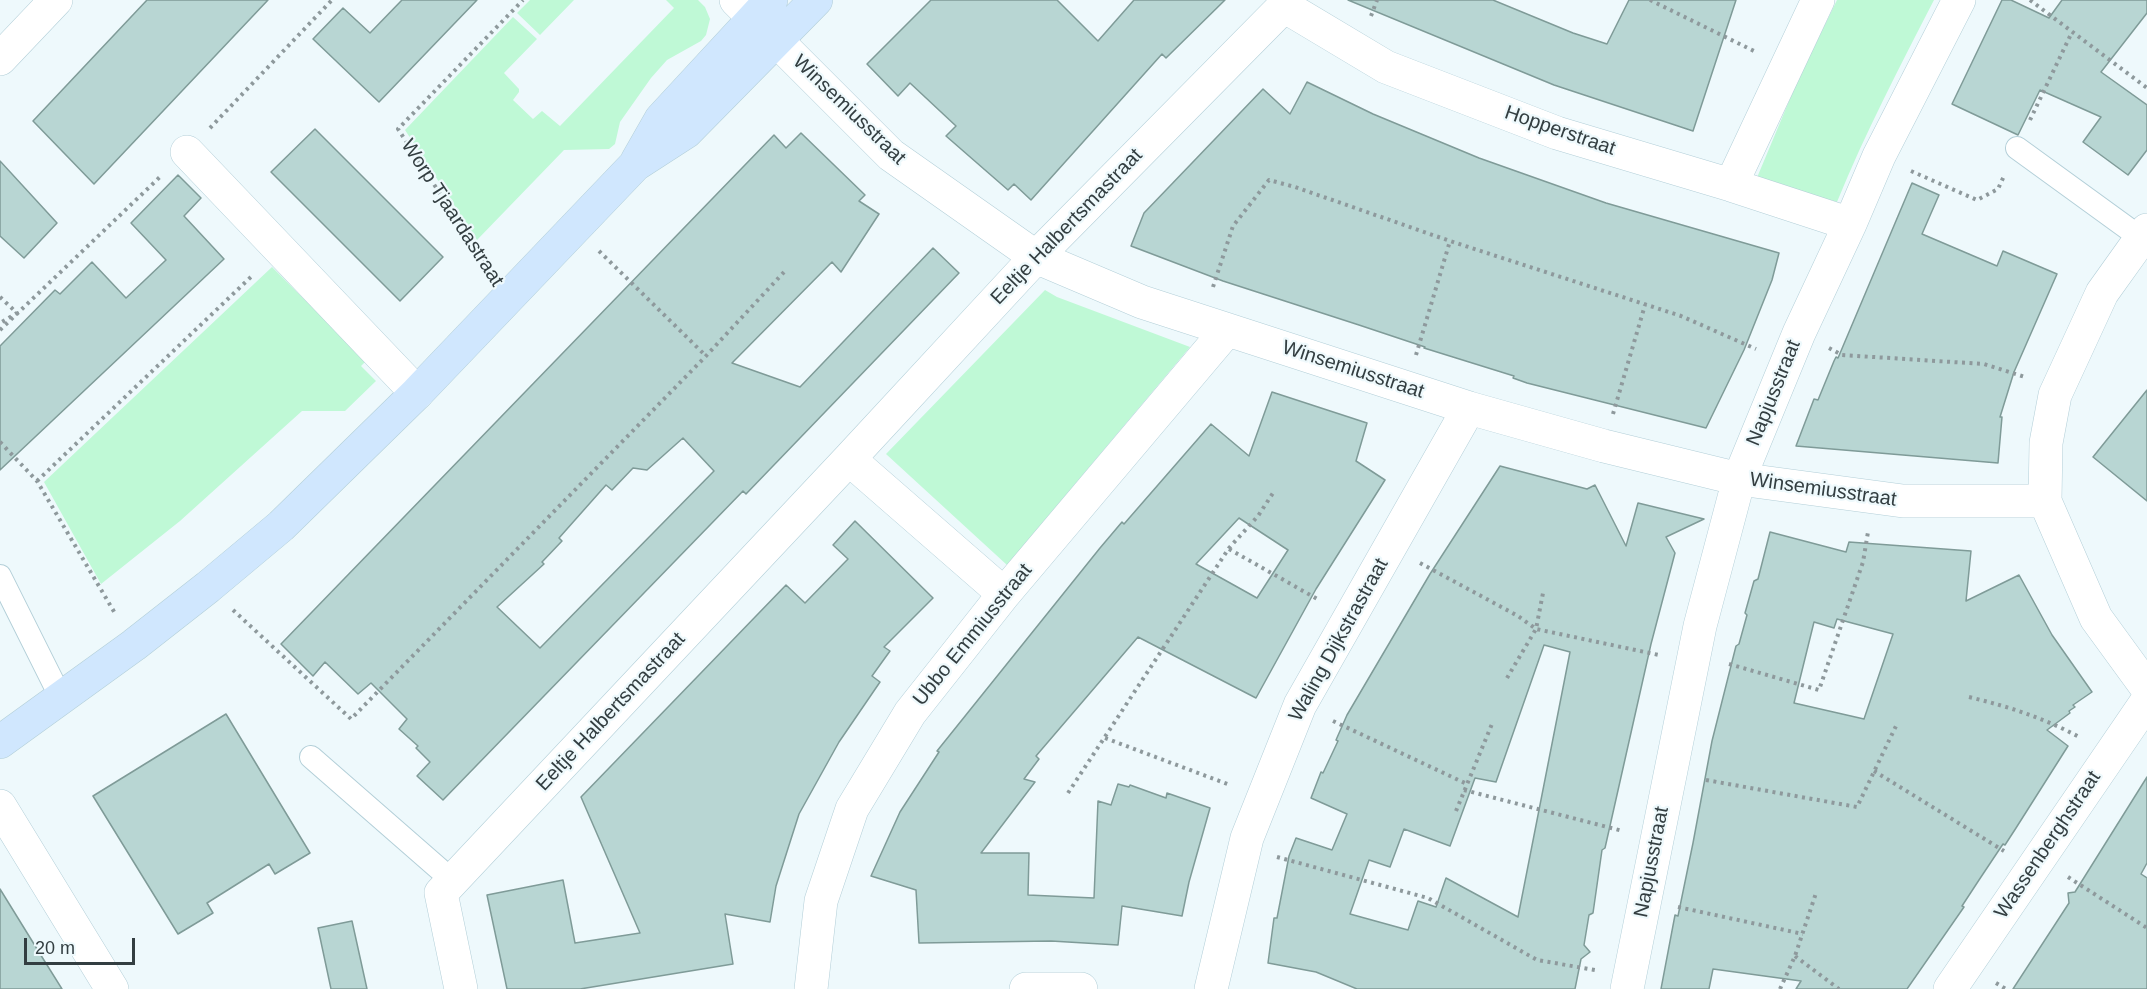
<!DOCTYPE html>
<html>
<head>
<meta charset="utf-8">
<style>
  body { margin:0 }
  #map { position:relative; width:2147px; height:989px; overflow:hidden; background:#eef9fc; font-family:Arial,sans-serif }
  canvas { display:block }
  .scale { position:absolute; left:24px; top:938px; width:111px; height:27px; box-sizing:border-box; border:3px solid #333e41; border-top:0; padding-left:8px; font-size:18px; line-height:21px; white-space:nowrap; color:#333e41; -webkit-text-stroke:4px #eef9fc; paint-order:stroke }
</style>
</head>
<body>
<div id="map">
<canvas width="2147" height="989"></canvas>
<div class="scale">20 m</div>
</div>
<script>
const ctx = document.querySelector('canvas').getContext('2d');
ctx.lineJoin = 'round';
function paint(path, color) {
  ctx.fillStyle = color;
  ctx.fill(path, 'evenodd');
}
function strokePath(path, color, width, dash) {
  ctx.strokeStyle = color;
  ctx.lineWidth = width;
  ctx.lineCap = dash ? 'butt' : 'round';
  ctx.setLineDash(dash || []);
  ctx.stroke(path);
}
function write(font, color, halo, rows, align = 'center') {
  ctx.font = font + ' Arial,sans-serif';
  ctx.lineWidth = 4.5;
  ctx.setLineDash([]);
  ctx.textBaseline = 'middle';
  ctx.strokeStyle = halo;
  ctx.fillStyle = color;
  for (const [text, x, y, turn = 0] of rows) {
    ctx.save();
    ctx.translate(x, y);
    ctx.rotate((+turn || 0) * Math.PI / 180);
    ctx.textAlign = isNaN(turn) ? turn : align;
    if (halo) ctx.strokeText(text, 0, 0);
    ctx.fillText(text, 0, 0);
    ctx.restore();
  }
}
paint(new Path2D(`
  M530,0H574L540,35L517,13Z
  M666,0H698L705,7L710,19L706,35L701,41L667,60L651,78L620,122L615,144L609,149L564,150L477,240L405,130L513,17L537,39L504,73L519,89V92L513,100L533,119L542,111L560,126L674,8Z
  M1837,0H1934C1900,66 1865,133 1837,202L1756,180L1797,82Z
  M272,267L366,361L361,366L376,381L345,411H302L180,521L101,584L44,482Z
  M1045,290L1057,297L1190,347L1007,565L886,454Z`), '#bff9d6');
const building = new Path2D(`
  M147,0H268L94,184L33,121Z
  M402,0H477L379,102L313,39L343,8L370,33Z
  M931,0H1057L1098,41L1134,0H1225L1166,58L1162,54L1031,200L1014,184L1008,190L946,136L956,126L910,83L898,96L867,64Z
  M1348,0H1493L1573,33L1607,44L1629,0H1736L1693,131L1554,85Z
  M2002,0H2011L2049,18L2062,0H2147V13L2101,72L2147,105V150L2128,175L2083,142L2101,117L2040,90L2018,135L1952,104Z
  M1307,82L1373,114L1479,158L1606,203L1779,253L1772,280L1744,350L1706,428L1527,383L1513,378L1514,376L1424,348L1425,347L1359,325L1223,281L1131,246L1144,213L1263,89L1290,114Z
  M315,129L443,257L400,301L271,172Z
  M801,133L865,195L859,201L879,214L841,272L832,262L732,363L800,387L933,248L959,273L746,494L743,491L443,800L417,776L430,762L416,748L418,746L399,729L407,719L371,683L358,694L325,662L313,676L281,644L774,135L786,148ZM683,438L714,471L540,648L497,607L544,564L542,562L562,541L559,538L606,485L612,490L633,468L647,470Z
  M0,161L57,223L24,258L0,236Z
  M178,175L201,198L184,216L224,259L0,470V346L55,290L60,294L92,262L126,298L166,260L131,223Z
  M1912,183L1939,195L1922,234L1997,266L2003,251L2057,274L2014,372L2000,417H2002L1998,463L1796,446L1814,399L1818,400L1834,361L1836,357L1838,358Z
  M2147,390V501L2093,457Z
  M1272,392L1367,423L1356,461L1385,480L1316,589L1256,698L1138,637L1036,756L1039,759L1024,779L1035,782L981,853H1029L1028,895L1094,898L1098,801L1111,805L1118,784L1129,787L1130,785L1166,798L1167,793L1210,808L1189,882L1182,916L1122,906L1118,945L1051,941L919,943L916,890L871,876L900,812L939,752L937,751L1100,548L1122,522L1124,524L1211,424L1249,456ZM1239,518L1288,550L1257,598L1196,564Z
  M1500,466L1587,489L1595,485L1626,546L1638,503L1704,519L1666,537L1675,553L1651,644L1605,848L1602,850L1593,913L1589,915L1584,945L1590,952L1581,959L1575,989H1357L1316,972L1268,963L1274,918H1277L1289,856L1296,838L1332,850L1347,814L1311,798L1321,772L1323,773L1338,741L1336,740L1347,715L1430,574ZM1544,645L1570,652L1518,917L1446,878L1436,907L1418,901L1408,930L1350,914L1369,860L1390,867L1404,829L1450,846L1475,778L1496,782Z
  M855,521L933,598L884,647L890,651L872,676L880,682L839,742L799,814L776,886L770,922L725,914L733,964L580,989H507L487,895L563,880L575,943L640,933L581,797L786,585L805,603L848,559L833,545Z
  M1770,532L1846,552L1849,542L1971,551L1966,601L2019,575L2052,635L2092,692L2073,705L2075,707L2069,711L2070,713L2047,730L2068,746L2016,828L2005,845L2003,844L1979,880L1962,906L1964,907L1907,989H1796L1801,981L1713,969L1709,989H1661L1675,915L1678,916L1693,843L1712,741L1736,646L1739,644L1747,615L1745,613L1754,581L1758,579ZM1837,619L1893,634L1864,719L1794,703L1814,622L1834,628Z
  M226,714L310,853L275,874L269,864L207,903L213,913L178,934L93,796Z
  M2147,777V863L2141,874L2147,878V989H2013L2069,903L2068,893L2075,892Z
  M0,889L42,957L62,989H0Z
  M352,921L367,989H331L318,928Z`);
paint(building, '#b8d6d3');
strokePath(building, '#7f9b98', 1.5);
const service = new Path2D(`
  M2017,148L2141,238
  M0,576L61,698
  M311,757L453,881`);
const minor = new Path2D(`
  M736,0L891,155L1036,257L1142,302L1469,408L1604,446L1739,479L1903,501H2045
  M1284,6L1386,67L1557,133L1731,185L1850,224
  M0,59L56,0
  M187,152L417,393
  M1731,185L1818,0
  M2147,230L2102,293L2055,395L2046,443L2045,501L2096,618L2147,688
  M849,459L1004,594
  M0,806L112,989
  M461,989L441,893L849,459L1036,257L1290,0
  M811,989L821,901L852,809L910,713L1004,594L1227,330
  M1026,989H1081
  M1211,989L1247,838L1300,705L1469,408
  M1627,989L1700,626L1739,479L1799,333L1850,224L1879,156L1959,0
  M1950,989L2147,701`);
const secondary = new Path2D(`
  M637,161L661,119L771,0
  M0,742L134,645L208,587L281,526L417,393L635,165L686,132L816,0`);
strokePath(service, '#b3cfd8', 24);
strokePath(minor, '#b3cfd8', 34);
strokePath(secondary, '#b3cfd8', 34);
strokePath(new Path2D(`
  M1650,0L1756,52
  M2030,0L2147,88
  M1371,16L1377,0
  M2030,120L2072,32
  M210,128L332,0
  M1911,171L1977,200L1998,189L2004,176
  M599,251L706,356
  M489,269L398,129L523,0
  M1213,287L1233,226L1269,180L1295,187L1450,241L1681,316L1756,349
  M0,297L17,313L0,323
  M0,330L162,175
  M1829,348L1842,355L1984,364L2025,377
  M1416,355L1450,241
  M1613,414L1645,305
  M0,442L37,481L116,615
  M37,481L254,274
  M1229,549L1319,600
  M1420,563L1518,616L1536,629L1659,655
  M233,610L351,719L706,356L785,271
  M1729,664L1819,690L1863,562L1868,532
  M1507,678L1536,629L1543,593
  M1969,697C2010,707 2044,718 2081,738
  M1333,721L1467,784
  M1105,738L1230,785
  M1874,771L2004,851
  M1706,780L1857,807L1896,726
  M1464,790L1623,831
  M1068,793L1229,548L1258,516L1275,490
  M1456,811L1492,724
  M1277,857L1428,898L1537,960L1595,970
  M2068,877L2147,928
  M1678,907L1803,934
  M1795,956L1839,989
  M1996,983L2006,989
  M1780,989L1795,956L1816,893`), '#8e999c', 4, [3, 4.5]);
strokePath(service, '#fff', 22);
strokePath(minor, '#fff', 33);
strokePath(secondary, '#d0e7fe', 33);
write('20px', '#333e41', '#eef9fc', [
  ["Winsemiusstraat",849,110,44],
  ["Hopperstraat",1560,131,19],
  ["Worp Tjaardastraat",452,213,57],
  ["Eeltje Halbertsmastraat",1067,227,-46],
  ["Winsemiusstraat",1353,370,18],
  ["Napjusstraat",1774,393,-68],
  ["Winsemiusstraat",1823,490,8],
  ["Ubbo Emmiusstraat",973,635,-51],
  ["Waling Dijkstrastraat",1339,640,-61],
  ["Eeltje Halbertsmastraat",611,712,-47],
  ["Wassenberghstraat",2048,845,-56],
  ["Napjusstraat",1652,862,-79]
]);
</script>
</body>
</html>
